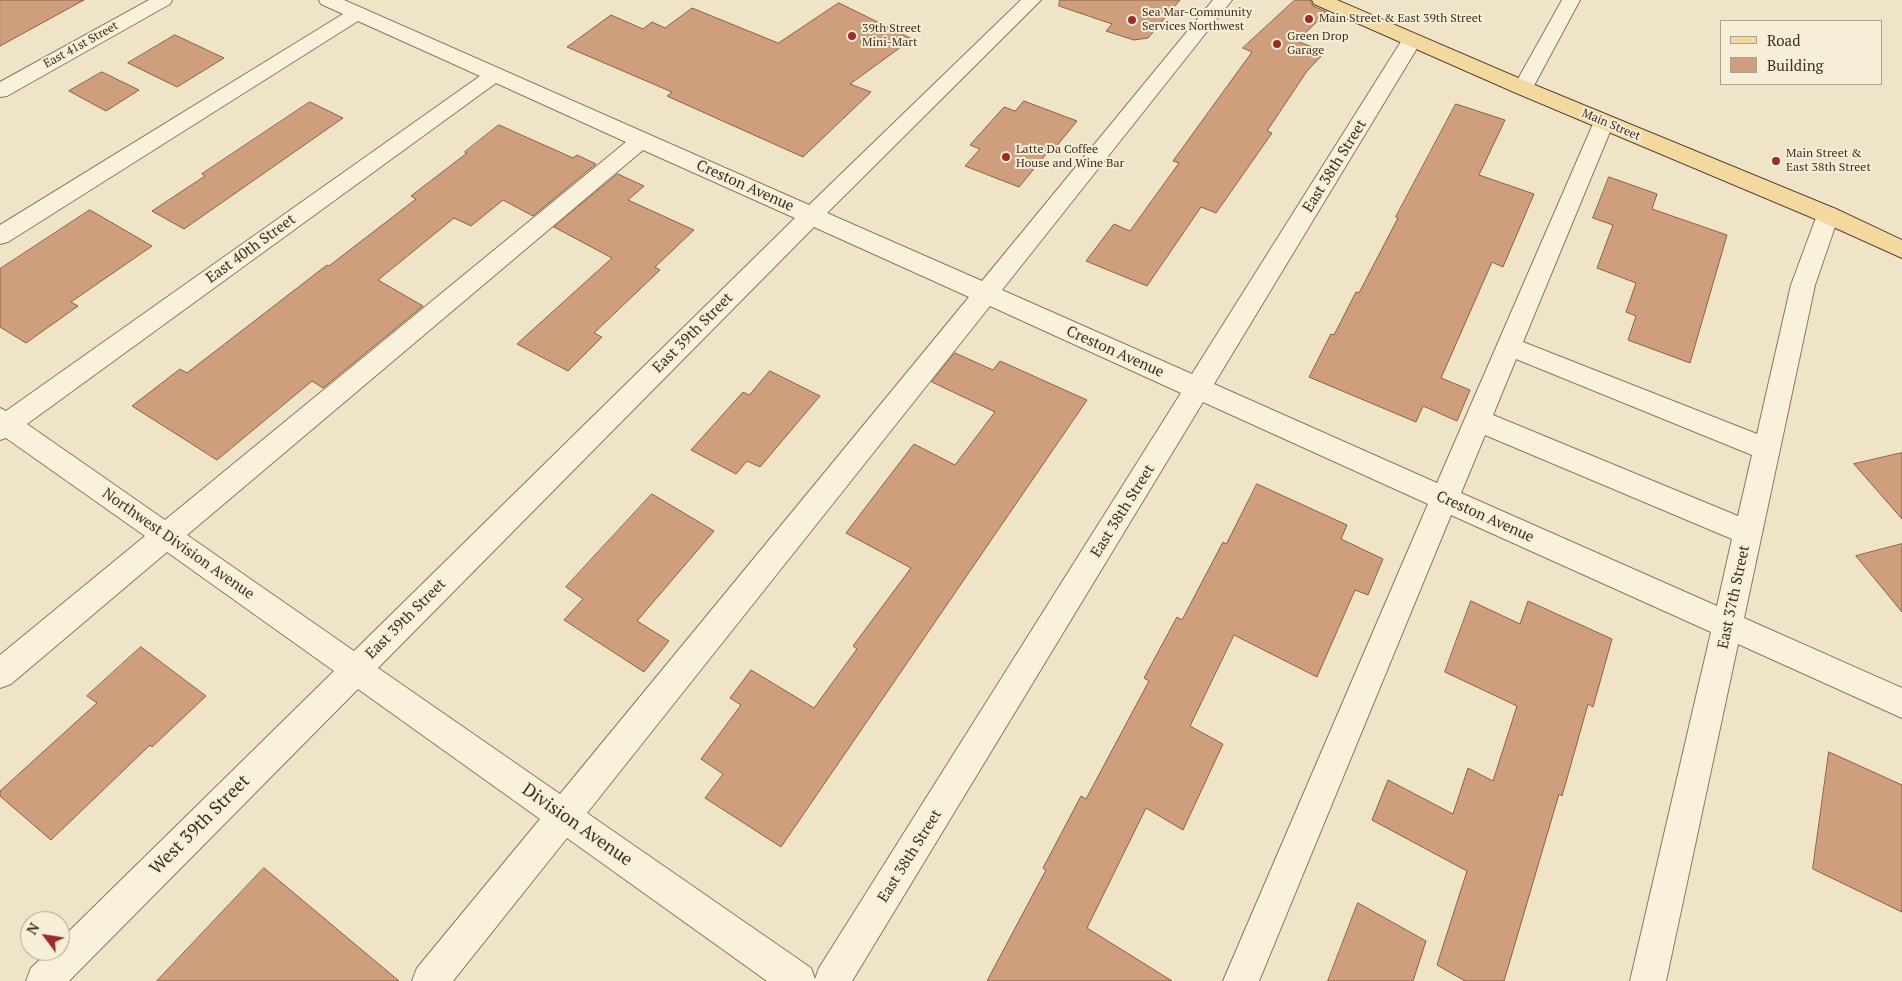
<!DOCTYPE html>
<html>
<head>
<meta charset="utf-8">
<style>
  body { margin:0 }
  #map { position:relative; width:1902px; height:981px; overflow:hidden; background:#f0e4c8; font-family:"PT Serif",serif }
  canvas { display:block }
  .legend { position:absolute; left:1720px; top:20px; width:162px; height:65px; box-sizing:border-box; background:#f7eed8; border:1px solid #ada18e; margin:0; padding:6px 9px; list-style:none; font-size:15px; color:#3d2e20 }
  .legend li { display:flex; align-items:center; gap:10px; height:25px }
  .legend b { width:25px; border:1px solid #ada18e }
  .north { position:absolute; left:20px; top:911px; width:50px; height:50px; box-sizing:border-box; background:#f7eed8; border:1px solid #ada18e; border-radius:50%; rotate:301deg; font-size:14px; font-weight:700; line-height:20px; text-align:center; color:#3d2e20 }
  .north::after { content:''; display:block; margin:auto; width:18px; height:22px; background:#9e2a2b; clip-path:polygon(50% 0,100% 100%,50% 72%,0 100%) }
</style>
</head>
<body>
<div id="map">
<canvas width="1902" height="981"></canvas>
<ul class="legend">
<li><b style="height:6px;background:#f3d9a0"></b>Road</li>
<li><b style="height:14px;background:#cf9f7d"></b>Building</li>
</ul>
<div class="north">N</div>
</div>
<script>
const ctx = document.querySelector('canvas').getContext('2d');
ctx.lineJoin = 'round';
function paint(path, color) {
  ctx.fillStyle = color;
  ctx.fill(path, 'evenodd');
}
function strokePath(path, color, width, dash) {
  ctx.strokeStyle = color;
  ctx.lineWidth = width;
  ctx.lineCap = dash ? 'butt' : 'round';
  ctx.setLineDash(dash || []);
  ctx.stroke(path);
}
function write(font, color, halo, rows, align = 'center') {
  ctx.font = font + ' "PT Serif",serif';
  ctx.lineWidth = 4;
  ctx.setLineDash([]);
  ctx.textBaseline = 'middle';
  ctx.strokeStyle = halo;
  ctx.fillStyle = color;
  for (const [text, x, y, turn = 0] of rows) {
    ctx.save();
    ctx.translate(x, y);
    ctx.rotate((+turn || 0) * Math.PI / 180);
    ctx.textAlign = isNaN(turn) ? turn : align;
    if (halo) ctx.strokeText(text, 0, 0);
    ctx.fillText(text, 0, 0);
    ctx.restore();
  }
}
const building = new Path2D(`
  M0,0H84L0,46Z
  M1060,0H1180L1148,38L1134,40L1106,31L1112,24L1059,6Z
  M1295,0H1310L1313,6L1327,12L1297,41L1325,52L1307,71L1267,131L1272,133L1216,213L1201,207L1147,286L1086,261L1114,224L1130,231L1179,163L1173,161L1252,52L1243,48Z
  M839,3L912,39L850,84L871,92L803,157L667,96L672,92L567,47L611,15L643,29L652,22L665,28L692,8L778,43Z
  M175,35L224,58L177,87L128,63Z
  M102,72L139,90L106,111L69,91Z
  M1024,101L1077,121L1055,148L1052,147L1019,187L965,166L980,149L970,145L1004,107L1015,111Z
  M310,102L343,118L184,229L152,211L205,176L202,174Z
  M1456,104L1505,120L1479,175L1534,194L1503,267L1492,262L1441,378L1470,390L1457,421L1423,406L1416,422L1309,377L1331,334L1334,335L1356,292L1359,293L1398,218L1396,217Z
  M499,125L573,158L577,155L596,164L533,216L503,200L471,226L454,218L378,280L423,306L323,388L312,381L217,460L132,406L180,369L187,373L327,265L329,266L416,199L411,196L467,153L465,152Z
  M618,174L644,186L628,200L694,230L655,267L660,270L594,333L602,337L568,371L517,344L612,258L554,227Z
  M1609,177L1657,194L1652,209L1727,235L1690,363L1628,340L1636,316L1626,312L1636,283L1597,268L1613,225L1593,218Z
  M90,210L152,246L71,302L78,306L26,343L0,327V269Z
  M955,353L993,370L1000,361L1087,400L781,847L705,798L723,774L701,759L741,705L730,698L751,670L814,708L857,649L853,646L911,568L846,533L914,444L955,465L995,412L932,382Z
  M770,371L820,396L760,467L747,461L736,474L691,450L743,392L749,395Z
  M1902,453V519L1854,464Z
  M1257,484L1347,525L1341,539L1383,559L1368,595L1355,590L1317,677L1234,635L1190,726L1223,744L1183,830L1146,808L1087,928L1172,981H987L1046,870L1043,868L1081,796L1086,799L1149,681L1144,678L1177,617L1182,620L1223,542L1226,544Z
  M652,494L714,531L637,621L669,641L644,672L564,620L583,599L566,587Z
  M1902,544V612L1856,556Z
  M1471,601L1520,624L1528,601L1612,639L1593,707L1588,704L1562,796L1559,794L1504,981H1465L1437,965L1467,871L1372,820L1388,780L1453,814L1468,768L1493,781L1517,706L1445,672Z
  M141,647L206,696L152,747L150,745L51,840L0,796V791L97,703L87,696Z
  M1829,752L1902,785V912L1813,869Z
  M264,868L399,981H157Z
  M1358,903L1426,941L1413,981H1328Z`);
paint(building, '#cf9f7d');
strokePath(building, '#8d5f41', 1);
const minor = new Path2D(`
  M149,0H172L170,4L7,96L0,97V82Z
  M319,0H344L809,205L1021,0H1041L827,213L982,281L1213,0H1232L1002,290L1192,374L1402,40L1405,36L1412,34L1419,36L1422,40L1214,384L1437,483L1596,117L1603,115L1610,117L1614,122L1523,342L1757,434L1791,285L1817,215L1820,209L1828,207L1836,209L1839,215L1815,285L1744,618L1902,688V718L1738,644L1666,981H1630L1711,632L1451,515L1259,981H1223L1428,504L1203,402L852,981H767L567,838L453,981H412L417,968L540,819L358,689L69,981H26L31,968L49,951H60V940L334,671L167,552L11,684L0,688V655L145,536L6,438L0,440V408L6,411L480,76L358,21L8,242L0,244V225L343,14L321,4ZM496,83L626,142L165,520L27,424ZM643,150L795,218L354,651L187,535ZM814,227L969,297L560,794L378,668ZM990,306L1181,393L819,968L815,979L811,968L587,813ZM1516,359L1752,455L1738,516L1493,415ZM1485,435L1732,539L1717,606L1461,493Z
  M1562,0H1580L1530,93L1523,94L1516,93L1513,88Z`);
const major = new Path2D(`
  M1312,0H1337L1530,83L1836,209L1902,240V258L1820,221L1516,93L1314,4Z`);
strokePath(minor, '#8d765c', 2);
strokePath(major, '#5b4430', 2);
paint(minor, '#faf1dc');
paint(major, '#f3d9a0');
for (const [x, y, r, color] of [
  [1309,19,5,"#9e2a2b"],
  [1132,20,5,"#9e2a2b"],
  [852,36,5,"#9e2a2b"],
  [1277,44,5,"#9e2a2b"],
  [1006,157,5,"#9e2a2b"],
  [1776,161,5,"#9e2a2b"]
]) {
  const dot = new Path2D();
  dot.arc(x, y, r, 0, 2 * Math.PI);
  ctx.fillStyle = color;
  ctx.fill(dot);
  strokePath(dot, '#f7eed8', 2);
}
write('12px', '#3d2e20', '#f7eed8', [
  ["Sea Mar-Community",1142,13],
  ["Services Northwest",1142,27],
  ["Main Street & East 39th Street",1319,19],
  ["39th Street",862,29],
  ["Mini-Mart",862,43],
  ["Green Drop",1287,37],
  ["Garage",1287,51],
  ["Latte Da Coffee",1016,150],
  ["House and Wine Bar",1016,164],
  ["Main Street &",1786,154],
  ["East 38th Street",1786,168]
], 'left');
write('12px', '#3d2e20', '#f7eed8', [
  ["East 41st Street",81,45,-29],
  ["Main Street",1611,125,23]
]);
write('15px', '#3d2e20', '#f7eed8', [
  ["East 38th Street",1335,166,-58],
  ["Creston Avenue",745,186,24],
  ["East 40th Street",251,249,-36],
  ["East 39th Street",693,333,-45],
  ["Creston Avenue",1115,352,24],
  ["East 38th Street",1123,511,-58],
  ["Creston Avenue",1485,517,24],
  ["Northwest Division Avenue",178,544,35],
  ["East 37th Street",1734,597,-78],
  ["East 39th Street",406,619,-45],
  ["East 38th Street",910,856,-58]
]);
write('18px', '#3d2e20', '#f7eed8', [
  ["West 39th Street",200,825,-45],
  ["Division Avenue",577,825,35]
]);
</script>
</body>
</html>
